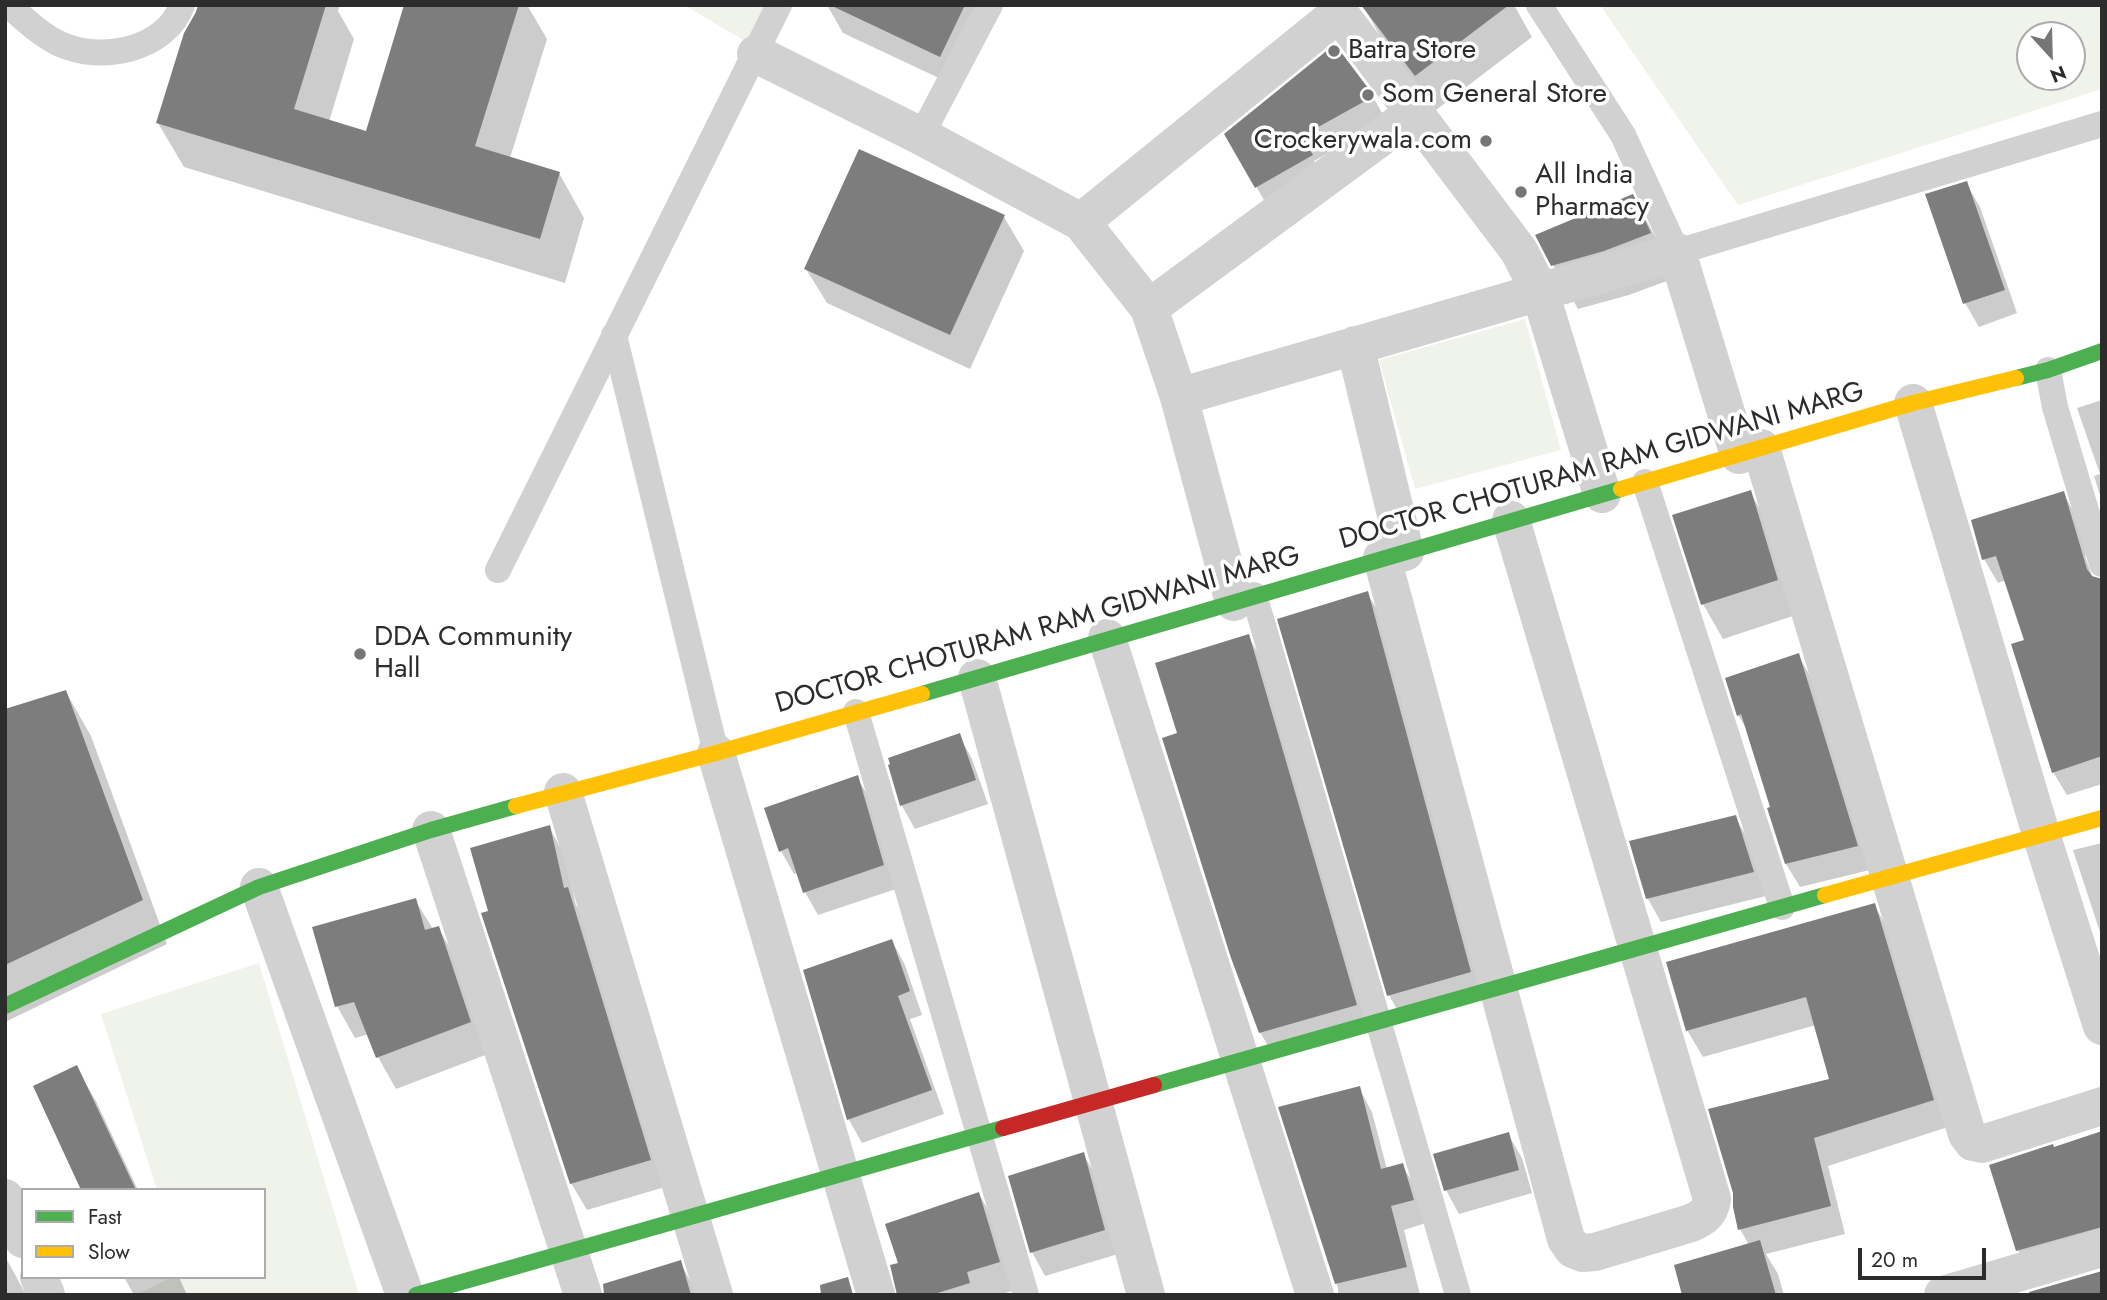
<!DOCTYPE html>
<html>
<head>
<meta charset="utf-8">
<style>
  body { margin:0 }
  #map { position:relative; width:2107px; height:1300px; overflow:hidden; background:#fff; font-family:Jost,sans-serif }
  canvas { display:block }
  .frame { position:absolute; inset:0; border:7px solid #2c2c2c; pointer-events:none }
  .legend { position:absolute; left:21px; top:1188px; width:245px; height:91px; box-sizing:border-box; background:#fff; border:2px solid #ababab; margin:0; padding:9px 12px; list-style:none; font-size:21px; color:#2c2c2c }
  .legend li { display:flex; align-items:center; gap:14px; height:35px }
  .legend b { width:35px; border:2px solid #ababab }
  .north { position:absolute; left:2016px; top:21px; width:70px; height:70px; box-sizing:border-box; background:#fff; border:2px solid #ababab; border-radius:50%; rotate:158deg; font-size:19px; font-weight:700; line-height:28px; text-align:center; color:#2c2c2c }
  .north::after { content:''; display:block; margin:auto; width:24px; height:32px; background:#767676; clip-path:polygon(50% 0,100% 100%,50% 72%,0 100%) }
  .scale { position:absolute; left:1858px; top:1248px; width:128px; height:32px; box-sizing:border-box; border:4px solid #2c2c2c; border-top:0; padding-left:9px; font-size:21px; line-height:24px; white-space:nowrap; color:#2c2c2c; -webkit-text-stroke:5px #fff; paint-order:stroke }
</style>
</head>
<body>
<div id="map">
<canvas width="2107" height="1300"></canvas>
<div class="frame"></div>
<ul class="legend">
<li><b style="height:9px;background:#4caf50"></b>Fast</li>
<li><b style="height:9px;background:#ffc107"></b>Slow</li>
</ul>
<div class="north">N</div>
<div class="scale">20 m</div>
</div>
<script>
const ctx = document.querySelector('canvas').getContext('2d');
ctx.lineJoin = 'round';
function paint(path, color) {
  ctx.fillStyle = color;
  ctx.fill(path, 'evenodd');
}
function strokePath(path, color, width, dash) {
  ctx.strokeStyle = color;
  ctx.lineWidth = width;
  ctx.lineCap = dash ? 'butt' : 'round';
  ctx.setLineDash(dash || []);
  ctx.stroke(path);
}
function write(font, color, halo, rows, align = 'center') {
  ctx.font = font + ' Jost,sans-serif';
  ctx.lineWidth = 7;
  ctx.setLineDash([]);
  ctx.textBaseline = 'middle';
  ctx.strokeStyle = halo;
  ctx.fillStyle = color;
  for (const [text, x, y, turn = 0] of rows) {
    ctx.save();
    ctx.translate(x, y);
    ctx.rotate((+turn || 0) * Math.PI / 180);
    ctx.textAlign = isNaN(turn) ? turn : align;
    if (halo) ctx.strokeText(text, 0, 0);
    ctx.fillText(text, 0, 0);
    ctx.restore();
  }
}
paint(new Path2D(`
  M684,5H777L757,48Z
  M1600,5H2102V89L1738,205ZM2030,35H2072V77H2030Z
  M1525,319L1561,450L1415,489L1379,360Z
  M259,963L359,1295H137L171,1277H264V1190H157L101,1014Z`), '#eff3ea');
paint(new Path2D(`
  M199,5H340L338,11L354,39L329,122L367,133L406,5H527L547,39L510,158L559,173L584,218L565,283L184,167L158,123Z
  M827,5H1000L958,87L843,33Z
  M1363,5H1514L1532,37L1436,110L1381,38Z
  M1335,47L1373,97L1386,120L1314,161L1325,180L1270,211L1227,134Z
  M1966,183L1980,207L2017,313L1979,327L1965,303Z
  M1632,196L1658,241L1675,278L1629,295L1578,309L1553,265Z
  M1004,217L1024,251L970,369L827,303L806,269Z
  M2102,400V502L2094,476L2100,474L2077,408Z
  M1750,492L1770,526L1796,615L1723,639L1703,604Z
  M2063,493L2076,516L2088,555L2085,556L2102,603V784L2067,795L2053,772L2026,641L2006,580L1998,583L1984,559Z
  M1367,593L1383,619L1485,999L1404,1022L1389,995L1279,620Z
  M1248,636L1262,660L1369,1029L1274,1056L1260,1032L1179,734Z
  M1798,655L1812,679L1870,870L1800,887L1786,864L1769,809H1772L1748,731L1738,715Z
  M66,692L91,736L167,944L5,1022V711Z
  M959,735L972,759L988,804L915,829L902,806L890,766Z
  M857,777L871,801L896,889L818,915L805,892L798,873L794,874L781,851Z
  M1735,817L1749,841L1766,896L1661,922L1648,899L1631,843Z
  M549,827L564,854L576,905L583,916L665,1187L587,1210L571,1183L491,912Z
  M2102,843V938L2073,850Z
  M415,900L433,929L438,928L457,959L488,1054L396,1089L378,1057L369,1034L355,1038L337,1006Z
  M1874,905L1890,932L1948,1127L1828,1166L1845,1234L1766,1254L1778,1274L1784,1295H1684L1749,1245L1740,1229L1831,1080L1816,1025L1703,1057L1687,1030Z
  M892,941L905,965L922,1015L910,1019L944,1114L862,1143L849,1120L805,971Z
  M76,1067L96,1101L138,1190H83Z
  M1359,1088L1372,1112L1387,1169L1402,1165L1416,1188L1426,1223L1404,1230L1420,1295H1338V1288L1281,1108Z
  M2102,1133V1263L2037,1282L2018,1250L2054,1149Z
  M1508,1134L1522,1158L1532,1193L1459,1214L1446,1190Z
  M1083,1154L1097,1177L1118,1254L1045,1276L1032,1252Z
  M979,1194L995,1222L1015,1290L999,1295H899L900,1264Z
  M5,1256L26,1295H5Z
  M680,1262L698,1295H605Z
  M124,1277H179L187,1295H134Z`), '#0003');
paint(new Path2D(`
  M198,5H326L294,109L366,131L404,5H519L475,146L560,172L540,239L156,123L184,33L196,12Z
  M830,5H965L940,57Z
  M1361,5H1509L1415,76Z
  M1335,44L1374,96L1302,136L1313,155L1255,188L1224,134Z
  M859,149L1005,215L950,335L804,269Z
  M1967,181L2005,290L1963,304L1925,194Z
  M1633,194L1651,233L1604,251L1551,266L1535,235Z
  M1751,490L1778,580L1701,605L1672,515Z
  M2064,491L2087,569L2092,576L2102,579V756L2052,773L2011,644L2024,640L1996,556L1982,560L1971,520Z
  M1368,591L1471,972L1387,996L1277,619Z
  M1249,634L1357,1005L1259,1033L1231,958L1162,738L1177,733L1155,663Z
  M1799,653L1858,846L1785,864L1767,808L1770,807L1741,714L1737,716L1725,678Z
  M66,690L143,900L5,965V709Z
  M960,733L976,780L900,806L888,765L890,764L888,758Z
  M858,775L884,865L803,893L788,848L779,852L764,808Z
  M1736,815L1754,872L1646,899L1629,841Z
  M550,825L564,888L568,887L651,1160L570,1184L481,913L488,911L470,848Z
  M416,898L425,930L439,926L471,1022L376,1058L354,1002L335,1007L312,927Z
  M1875,903L1934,1100L1814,1138L1831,1206L1738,1230L1733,1207V1193L1708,1109L1829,1079L1806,997L1686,1031L1666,962Z
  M892,939L910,991L898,996L932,1090L847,1120L803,970Z
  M77,1065L136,1190H81L33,1086Z
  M1360,1086L1381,1169L1403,1163L1414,1200L1391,1206L1407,1267L1335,1284L1278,1107Z
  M2102,1131V1227L2016,1251L1989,1165L2053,1144L2054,1147Z
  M1509,1132L1519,1170L1444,1191L1433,1154Z
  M1084,1152L1105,1230L1030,1253L1008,1176Z
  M979,1192L1000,1262L967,1272L970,1283L931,1295H897L890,1265L898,1263L885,1224Z
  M1760,1240L1776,1295H1682L1674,1265Z
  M681,1260L691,1295H604L603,1284Z
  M2102,1271V1295H2030L2029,1292Z
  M848,1277L853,1295H821L820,1285Z`), '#7d7d7d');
strokePath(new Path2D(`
  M8,5C24,19 41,35 60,44C101,63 166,50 182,5
  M1539,5L1623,135L1677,252L2102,124
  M921,136L990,5
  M614,335L716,753
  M2048,370L2055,407L2102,564
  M1645,482L1782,907
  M498,570L779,5
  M1254,595L1458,1295
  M856,712L1026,1295`), '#d1d1d1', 26);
strokePath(new Path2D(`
  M756,54L921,136L1081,222L1149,308L1179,397L1234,602
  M1081,222L1339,13L1519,251L1540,292L1602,494
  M1149,308L1415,112
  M1355,345L1405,552
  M1179,397L1677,252L1739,455
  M1913,403L2041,834L2102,1026
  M1761,448L1967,1134L1973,1142L1982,1144L2102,1106
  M1382,558L1566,1239L1573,1249L1583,1253L1595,1252L1691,1223C1704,1217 1710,1213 1712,1199L1511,520
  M1107,638L1315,1295
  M977,678L1146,1295
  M716,753L876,1295
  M563,792L714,1295
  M431,830L583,1295
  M259,887L405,1295
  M5,1198L23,1239
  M39,1277L46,1295
  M1943,1295L2102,1248`), '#d1d1d1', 38);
strokePath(new Path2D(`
  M2016,378L2048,370L2102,351
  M922,694L1621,489
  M5,1006L259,887L431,830L516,806
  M1154,1085L1825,895
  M416,1295L1003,1128`), '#4caf50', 16);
strokePath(new Path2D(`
  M1621,489L1913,403L2016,378
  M516,806L716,753L922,694
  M1825,895L2102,818`), '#ffc107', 16);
strokePath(new Path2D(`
  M1003,1128L1154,1085`), '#c62828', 16);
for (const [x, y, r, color] of [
  [1334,51,7,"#767676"],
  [1368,95,7,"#767676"],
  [1486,141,7,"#767676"],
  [1521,192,7,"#767676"],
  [360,654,7,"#767676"]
]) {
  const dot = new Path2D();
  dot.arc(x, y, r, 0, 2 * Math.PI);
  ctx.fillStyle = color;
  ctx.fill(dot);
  strokePath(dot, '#fff', 2.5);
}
write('28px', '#2c2c2c', '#fff', [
  ["Batra Store",1348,51],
  ["Som General Store",1382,95],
  ["Crockerywala.com",1472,141,"right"],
  ["All India",1535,176],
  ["Pharmacy",1535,208],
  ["DDA Community",374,638],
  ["Hall",374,670]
], 'left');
write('28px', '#2c2c2c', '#fff', [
  ["DOCTOR CHOTURAM RAM GIDWANI MARG",1602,467,-16],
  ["DOCTOR CHOTURAM RAM GIDWANI MARG",1038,631,-16]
]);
</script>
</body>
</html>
